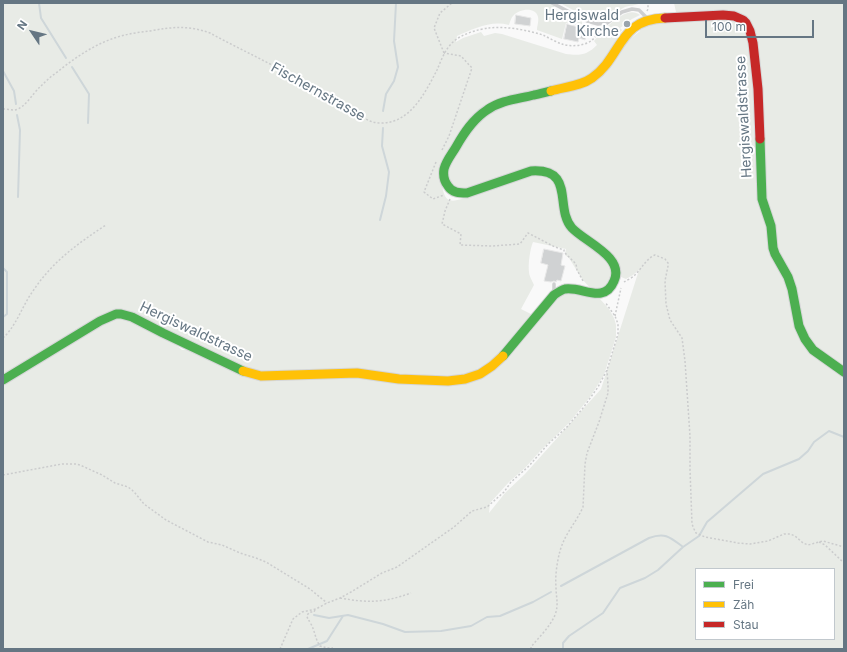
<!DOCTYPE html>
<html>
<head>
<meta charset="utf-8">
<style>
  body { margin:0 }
  #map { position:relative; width:847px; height:652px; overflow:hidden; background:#f9f9f9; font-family:Inter,sans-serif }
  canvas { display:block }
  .frame { position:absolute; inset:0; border:4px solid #657683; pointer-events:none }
  .legend { position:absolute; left:695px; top:568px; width:140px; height:72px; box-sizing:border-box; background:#fff; border:1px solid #c1c8cd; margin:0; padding:5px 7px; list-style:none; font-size:12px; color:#657683 }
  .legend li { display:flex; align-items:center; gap:8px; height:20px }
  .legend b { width:20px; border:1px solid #c1c8cd }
  .north { position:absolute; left:12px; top:12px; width:40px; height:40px; -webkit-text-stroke:3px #fff; paint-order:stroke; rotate:305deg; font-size:11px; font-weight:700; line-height:16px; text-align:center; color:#657683 }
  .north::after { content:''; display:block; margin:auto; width:14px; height:18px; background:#657683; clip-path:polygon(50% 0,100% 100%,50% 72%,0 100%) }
  .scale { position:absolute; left:705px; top:20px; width:109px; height:18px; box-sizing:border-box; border:2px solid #657683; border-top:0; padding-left:5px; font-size:12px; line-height:14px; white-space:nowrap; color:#657683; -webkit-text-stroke:3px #fff; paint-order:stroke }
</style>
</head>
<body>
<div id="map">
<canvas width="847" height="652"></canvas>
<div class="frame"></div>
<ul class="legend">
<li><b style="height:5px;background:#4caf50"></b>Frei</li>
<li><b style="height:5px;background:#ffc107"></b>Zäh</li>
<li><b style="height:5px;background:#c62828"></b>Stau</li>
</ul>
<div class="north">N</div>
<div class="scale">100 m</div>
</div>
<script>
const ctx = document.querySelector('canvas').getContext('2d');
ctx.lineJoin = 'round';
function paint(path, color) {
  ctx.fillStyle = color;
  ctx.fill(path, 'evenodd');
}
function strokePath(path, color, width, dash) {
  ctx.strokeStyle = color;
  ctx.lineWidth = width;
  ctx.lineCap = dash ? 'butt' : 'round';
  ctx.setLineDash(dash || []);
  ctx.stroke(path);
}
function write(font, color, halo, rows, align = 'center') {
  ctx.font = font + ' Inter,sans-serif';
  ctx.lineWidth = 4;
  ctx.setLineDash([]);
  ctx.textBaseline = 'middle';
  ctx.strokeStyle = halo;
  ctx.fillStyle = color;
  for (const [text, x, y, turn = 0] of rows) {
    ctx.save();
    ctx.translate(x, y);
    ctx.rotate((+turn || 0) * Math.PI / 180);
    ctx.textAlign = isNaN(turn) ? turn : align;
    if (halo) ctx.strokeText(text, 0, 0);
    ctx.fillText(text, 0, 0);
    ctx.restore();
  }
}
paint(new Path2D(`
  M3,3H500V4L508,3H551L555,5L553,12L571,21L573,17L582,21V24H578L577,25L566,23L562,39L537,30C537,26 539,21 538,17C536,6 518,9 513,16C511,18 510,22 509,25C491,20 473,29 457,36L456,42L463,38L481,32L484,36L495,33L502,34L566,54C580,56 587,55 597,45L594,41C602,32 626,3 640,15L632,19L620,28L622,30L619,34L611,51L588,77L490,105L441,174C442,181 442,197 449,200C454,202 461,199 466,198L535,175L545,176L556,185L559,206L610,263L613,276L605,287L592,290L582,279L569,258L565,255L566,249L533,242C530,249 528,264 529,272C529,276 532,280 534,285L521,309L533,315L494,361L465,377L326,370L321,369L305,370L297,372L255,371L121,311L3,377Z
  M560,3H640C636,6 630,5 625,7C619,10 614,17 607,19C593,23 572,9 560,3Z
  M674,3H844V649H3V384L101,323L121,317L173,342L182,350H189L240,373L481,376L552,302L568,292L600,299L609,309L614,318L616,325V337L604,375L590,397L569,423L541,450L525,468L509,482L490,503L489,513L505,493L525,474L601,389L639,270L633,275L626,279L621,277L574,226L554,171L464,191L450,184L448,169L464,139L493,109L580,86L630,39L640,31L639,28L677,13L676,12ZM696,569H834V639H696Z`), '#e8ebe6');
strokePath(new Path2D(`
  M39,3L41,18L66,58
  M72,67L89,94L88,123
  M3,71L14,91L16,104
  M383,111L386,94L394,81L398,67L394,41L396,3
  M17,115L20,130L18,197
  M380,220L386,196L389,172L382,146L383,128
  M3,268L7,272V314L3,317
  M561,586L649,538C665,532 670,537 683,547
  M314,615L329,618L348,615L383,624L405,632L441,631L471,626L487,617L500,616L533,602L551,592
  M308,649L327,641L343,616
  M563,649V643L569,636L603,613L620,588L645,578L658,570L683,547L699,536L707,522L763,474L799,459L808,451L814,442L829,431L844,437`), '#ced6d9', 2);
const building = new Path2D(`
  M516,15L531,18L530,26L515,24Z
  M567,24L582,28L581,30L587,31L585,40L579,38L578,42L564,39Z
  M544,249L563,253L561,265L565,266L561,281L557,280L556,282L554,281L551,282L544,281L548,265L541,263Z`);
paint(building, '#d0d2d3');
strokePath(building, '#e8e8e8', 1);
const fast = new Path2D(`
  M760,139L762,199L771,226L773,248L775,254L788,277L792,289L799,326L805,339L813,350L844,372
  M503,356L554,295C557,293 561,290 565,289C582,286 604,305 614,281C625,257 585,242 572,228C554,208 576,168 531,171L467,193C460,193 452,193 448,186C444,181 443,175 444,169C446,161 452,154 456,147C464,133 473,119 487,110C501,100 518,99 534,95C540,94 546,92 551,91
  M3,380L100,321L116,314H121L132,317L163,333L243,371`);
const slow = new Path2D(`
  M551,91C565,87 581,86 592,78C622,57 618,19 665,18
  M243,371L261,376L357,373L399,379L448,381L465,379L480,374L492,366L503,356`);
const jam = new Path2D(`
  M665,18L723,15L734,16L743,20L746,23L750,31L753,43L758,89L760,139`);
strokePath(fast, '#d5d6d7', 11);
strokePath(slow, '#d5d6d7', 11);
strokePath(jam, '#d5d6d7', 11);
strokePath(new Path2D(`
  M647,11L648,9V3
  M444,53L434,28L440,13L452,3
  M3,109C7,109 11,110 15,110C25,108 33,93 40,87C45,82 50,77 56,73C77,56 99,41 125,35C133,33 142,32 150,31C172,27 188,25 210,33C230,44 251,54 272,65C283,71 294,79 306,85C319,92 334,97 346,105C358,112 366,123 380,123C410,124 425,93 437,70C441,61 445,49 453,42C461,34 479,29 489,28C507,26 526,30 543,35C549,38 556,42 562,44C571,47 583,46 591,41C595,38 598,33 601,29
  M442,150L449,136L472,68L461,56L444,53
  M436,162L424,192L433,199L444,195
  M450,199L445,211L442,224L461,234L460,245L492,246L520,244L528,233L555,247L564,250V252L576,264L577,270L583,281
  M624,282C627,280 632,278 635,275C642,268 646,259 655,255L665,259L668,263V266L665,281L666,304L670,320L682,338L685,361L690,436V469L692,524L694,529L696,533L705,537L738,543L750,544L768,541L784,534H790L795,536L803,543L808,545L823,541L844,547
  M615,316L621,288
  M3,338C17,325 22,306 33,291C52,262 77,244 106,225
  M3,475L62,464H76L80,465L102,475L115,483L128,487L132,490L135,493L144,504L166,520L208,542L222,545L240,553L256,558L266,562L310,589L327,603
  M819,542L825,545L844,563
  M340,598C368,603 383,603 411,593
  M315,610L314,612H310L307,615C307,619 309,620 311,624C315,631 315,639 320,646L327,648H333
  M280,649L293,619L302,612L316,609L327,603L340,598L351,592L382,573L397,567L454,527L472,511L487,507L504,492L511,482L529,466L548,444L566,428L583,408L598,387L607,370L614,347L618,334V324L615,316L605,302
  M531,649V647C539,637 550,627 555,615C559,604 556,598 556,587C555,576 557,562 560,551C565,533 576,523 583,507L585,464L587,453L599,422L608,393V386L607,370`), '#cbcccd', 1.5, [2, 2]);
strokePath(new Path2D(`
  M552,3L587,21L598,24L607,23L622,12L632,9L639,10L647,18
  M554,292V284`), '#cecfd0', 3.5);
strokePath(fast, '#4caf50', 9);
strokePath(slow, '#ffc107', 9);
strokePath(jam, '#c62828', 9);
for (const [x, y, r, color] of [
  [627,24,4,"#99a4ac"]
]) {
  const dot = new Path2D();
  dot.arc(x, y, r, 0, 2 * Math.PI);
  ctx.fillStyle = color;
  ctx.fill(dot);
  strokePath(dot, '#fff', 1.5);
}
write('14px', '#657683', '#fff', [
  ["Hergiswald",619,16],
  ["Kirche",619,32]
], 'right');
write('14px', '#657683', '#fff', [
  ["Fischernstrasse",318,92,29],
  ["Hergiswaldstrasse",744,117,-93],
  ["Hergiswaldstrasse",196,332,25]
]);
</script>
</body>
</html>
